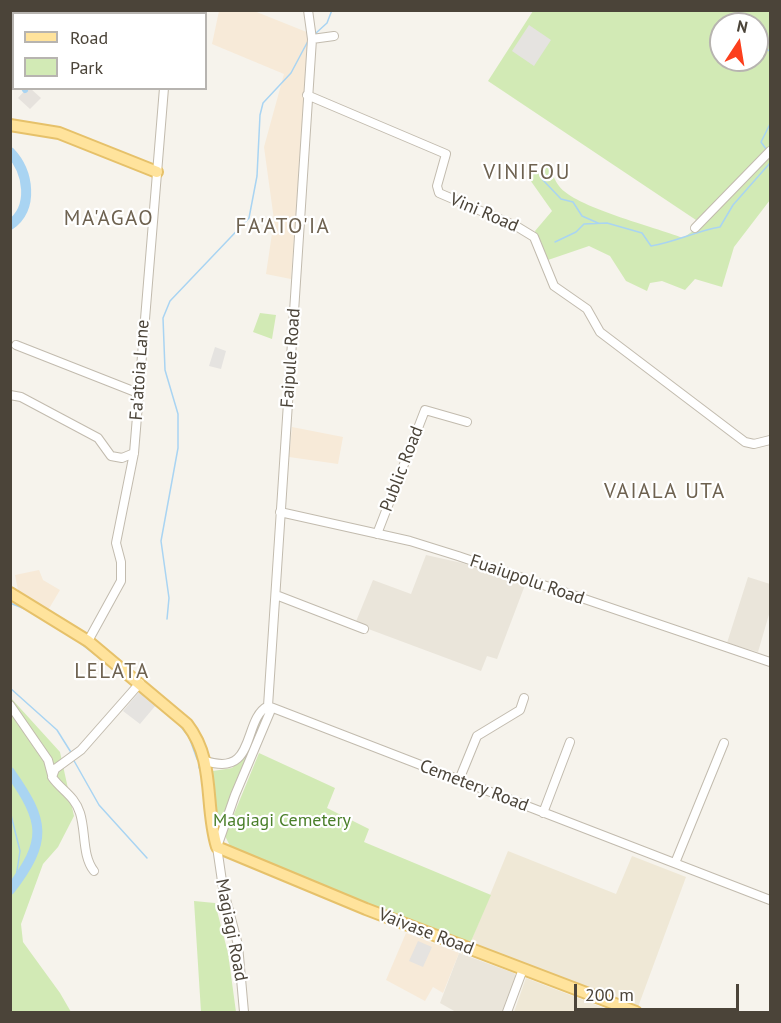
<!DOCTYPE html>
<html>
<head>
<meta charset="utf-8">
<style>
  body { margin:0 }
  #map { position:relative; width:781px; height:1023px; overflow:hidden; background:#f6f3ec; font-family:"PT Sans",sans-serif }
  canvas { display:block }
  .frame { position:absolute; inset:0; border:12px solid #4b4439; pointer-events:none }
  .legend { position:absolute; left:12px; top:12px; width:195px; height:78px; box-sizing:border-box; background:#fff; border:2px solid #b7b4b0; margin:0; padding:8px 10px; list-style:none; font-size:18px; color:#4b4439 }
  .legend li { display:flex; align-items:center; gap:12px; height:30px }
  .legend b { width:30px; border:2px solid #b7b4b0 }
  .north { position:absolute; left:709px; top:12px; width:60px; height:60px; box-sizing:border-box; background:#fff; border:2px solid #b7b4b0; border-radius:50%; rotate:12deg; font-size:16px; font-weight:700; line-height:24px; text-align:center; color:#4b4439 }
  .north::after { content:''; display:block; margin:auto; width:21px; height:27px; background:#fc3f1d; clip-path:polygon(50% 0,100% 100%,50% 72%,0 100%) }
  .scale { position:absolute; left:574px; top:984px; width:165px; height:27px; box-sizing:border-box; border:3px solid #4b4439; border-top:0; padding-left:8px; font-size:18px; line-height:21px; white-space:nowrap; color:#4b4439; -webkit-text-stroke:4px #fff; paint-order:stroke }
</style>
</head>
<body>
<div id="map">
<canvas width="781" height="1023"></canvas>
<div class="frame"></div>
<ul class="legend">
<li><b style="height:8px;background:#ffe39c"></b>Road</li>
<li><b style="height:16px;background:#d2eab5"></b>Park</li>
</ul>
<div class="north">N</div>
<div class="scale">200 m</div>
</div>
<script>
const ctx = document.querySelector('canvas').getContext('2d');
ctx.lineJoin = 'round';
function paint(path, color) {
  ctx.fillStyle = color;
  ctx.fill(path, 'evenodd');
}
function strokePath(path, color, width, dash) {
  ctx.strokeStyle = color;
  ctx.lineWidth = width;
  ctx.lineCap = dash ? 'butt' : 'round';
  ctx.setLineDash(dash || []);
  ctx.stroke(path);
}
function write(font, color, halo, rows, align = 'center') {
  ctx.font = font + ' "PT Sans",sans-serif';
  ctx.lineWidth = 4.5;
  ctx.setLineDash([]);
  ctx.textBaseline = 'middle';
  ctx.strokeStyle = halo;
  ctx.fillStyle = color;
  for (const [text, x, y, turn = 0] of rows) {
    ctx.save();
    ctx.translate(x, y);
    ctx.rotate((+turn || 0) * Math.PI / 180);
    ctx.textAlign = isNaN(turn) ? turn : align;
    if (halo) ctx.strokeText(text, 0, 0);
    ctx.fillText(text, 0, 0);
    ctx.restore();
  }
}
paint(new Path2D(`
  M426,555L462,563L525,585L497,659L487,656L481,671L355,624L373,580L411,594Z
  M748,577L770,584V611L758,652L727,643Z
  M459,953L514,973L516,976L504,1012H456L440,1003Z`), '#eae5da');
paint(new Path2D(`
  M219,11H254L309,33L291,279L266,274L274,220L264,147L284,74L212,44Z
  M292,427L343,437L338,464L289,457Z
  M39,570L43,580L60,590L47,612L19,595L15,575Z
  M406,933L459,953L443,993L433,987L425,1001L386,980Z`), '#f7ead8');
paint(new Path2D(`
  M27,88L31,89L41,98L30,109L18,98Z`), '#e6e2dd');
paint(new Path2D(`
  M508,851L616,894L632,856L686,877L638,1007L469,946Z
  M526,978L604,1008L616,1012H514Z`), '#efe8d6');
paint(new Path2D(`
  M533,11H770V200L734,247L722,287L695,279L685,290L662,281L650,283L647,291L626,281L610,256L589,246L548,260L535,231L552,211L528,177L549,165C552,171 554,180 559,186C574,207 655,227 683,238L700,226L743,177L696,220L488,81ZM721,24H757V60H721Z
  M260,313L276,315L272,339L253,332Z
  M10,697L60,752L74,816L58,847L43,864L21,924L23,942L60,993L71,1012H11Z
  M264,713L219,828H217L213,771L232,768L241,760Z
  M259,753L335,788L327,808L369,829L364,842L491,895L469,946L233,852L225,836Z
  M194,901L215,903L228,953L236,1012H201Z`), '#d2eab5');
paint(new Path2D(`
  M529,25L551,40L534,66L512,51Z
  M215,347L226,351L221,369L209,366Z
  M139,692L156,705L140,724L123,711Z
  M418,941L432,947L423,967L409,961Z`), '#e5e3e0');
strokePath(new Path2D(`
  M316,33L327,23L332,10
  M757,45L770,51
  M766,149L761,142L770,124
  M542,179L561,199L573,202L582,216L598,223
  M555,242L576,232L584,224L607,223L642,233L651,246C676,242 696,231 720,227L733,205L770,163
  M10,603L30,611
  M167,619L169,598L161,541L178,448V414L165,370L163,318L170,301L249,218L257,176L260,115L263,103L291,73L308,41
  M76,640L111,667
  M115,671L133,685
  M10,688L57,730L72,754
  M178,723L189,737L197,759
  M73,759L99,805L147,858
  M199,765V768
  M10,811L20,851L15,884`), '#a9d4f2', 1.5);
strokePath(new Path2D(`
  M24,88L25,90`), '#a9d4f2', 6);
strokePath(new Path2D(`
  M10,17L14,29
  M10,79L14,70
  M10,152C29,172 34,208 10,225
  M10,772C45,822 48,840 10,890`), '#a9d4f2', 10);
const minor = new Path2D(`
  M171,14V10
  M312,39L334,36
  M307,95L446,154L437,186L439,193L516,226L534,237L554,286L587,309L600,332L745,442L754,444L770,440
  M695,228L770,151
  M16,345L138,393
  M10,395L21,397L98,438L111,456L122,458L134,453
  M280,512L410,541L458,556L770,662
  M377,534L425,410L467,422
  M276,595L364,629
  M88,641L121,581V562L116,543L134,453L164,88
  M10,705L48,760L52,775
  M206,761C257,778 242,719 268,706L770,900
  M459,780L477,736L520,710L524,698
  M543,813L570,742
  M675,863L724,743
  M94,871C82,856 86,832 80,813C75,796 61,790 52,777L55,769L81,750L140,683
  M244,1012L238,945L223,888L217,847L235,795L270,712L268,706L312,39L308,10
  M507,1012L523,969`);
const major = new Path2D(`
  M10,125L59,133L157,172
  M10,593L88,641L187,724C216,761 204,805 217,847L366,909L636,1012`);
strokePath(minor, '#c2bbae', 10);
strokePath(major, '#e6c16a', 14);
strokePath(minor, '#fff', 8);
strokePath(major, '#ffe39c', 10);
write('18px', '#4b4439', '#fff', [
  ["Vini Road",484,213,23],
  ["Faipule Road",291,358,-86],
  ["Fa'atoia Lane",140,370,-86],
  ["Public Road",402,469,-69],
  ["Fuaiupolu Road",527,580,19],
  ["Cemetery Road",474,786,21],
  ["Magiagi Road",231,930,79],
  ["Vaivase Road",426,932,21]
]);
write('18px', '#4a7f2a', '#fff', [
  ["Magiagi Cemetery",282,821]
]);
ctx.letterSpacing = '1.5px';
write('21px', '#6e6250', '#fff', [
  ["VINIFOU",527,173],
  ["MA'AGAO",109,219],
  ["FA'ATO'IA",283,227],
  ["VAIALA UTA",665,492],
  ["LELATA",112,672]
]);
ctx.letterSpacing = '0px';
</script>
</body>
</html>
